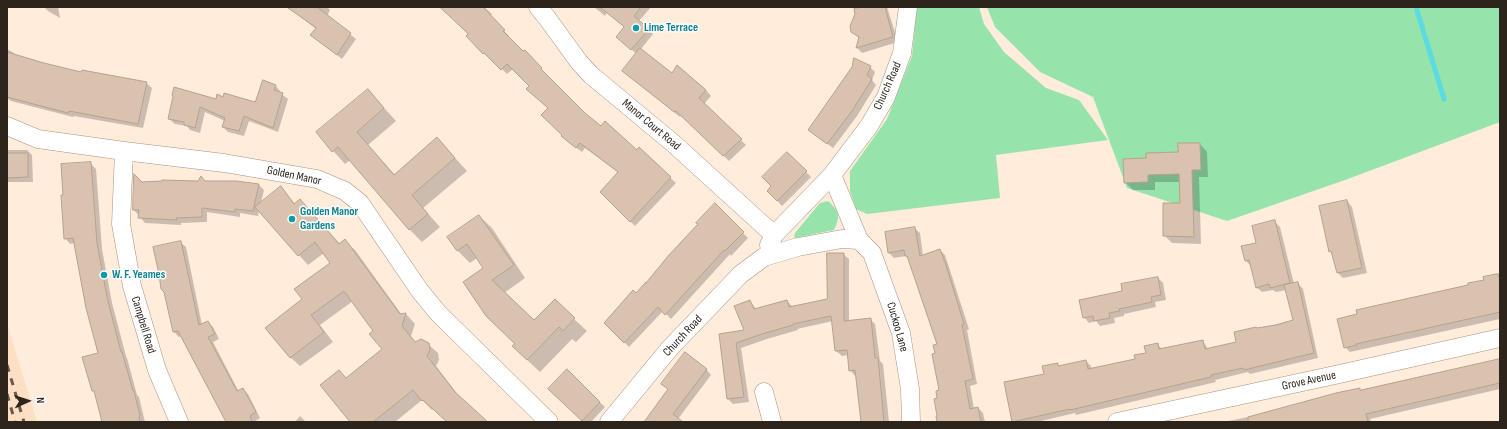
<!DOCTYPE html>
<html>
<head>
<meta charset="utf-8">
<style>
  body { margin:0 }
  #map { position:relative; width:1507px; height:429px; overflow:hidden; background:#ffecdb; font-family:"Sofia Sans Condensed",sans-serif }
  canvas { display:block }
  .frame { position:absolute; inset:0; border:8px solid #2d241c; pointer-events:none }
  .north { position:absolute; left:8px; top:381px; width:40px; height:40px; -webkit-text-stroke:3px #fff; paint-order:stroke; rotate:87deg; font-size:11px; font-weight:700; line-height:16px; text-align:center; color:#2d241c }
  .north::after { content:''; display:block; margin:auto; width:14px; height:18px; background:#2d241c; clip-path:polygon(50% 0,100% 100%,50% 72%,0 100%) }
</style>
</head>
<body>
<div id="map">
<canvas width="1507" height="429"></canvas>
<div class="frame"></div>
<div class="north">N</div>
</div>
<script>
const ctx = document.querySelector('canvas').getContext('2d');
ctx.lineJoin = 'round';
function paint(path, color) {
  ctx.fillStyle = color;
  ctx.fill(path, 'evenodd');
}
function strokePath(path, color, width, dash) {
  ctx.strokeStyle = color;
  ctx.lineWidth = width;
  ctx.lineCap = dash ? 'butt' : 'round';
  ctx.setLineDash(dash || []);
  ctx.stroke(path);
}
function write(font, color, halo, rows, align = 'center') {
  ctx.font = font + ' "Sofia Sans Condensed",sans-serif';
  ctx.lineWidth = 3;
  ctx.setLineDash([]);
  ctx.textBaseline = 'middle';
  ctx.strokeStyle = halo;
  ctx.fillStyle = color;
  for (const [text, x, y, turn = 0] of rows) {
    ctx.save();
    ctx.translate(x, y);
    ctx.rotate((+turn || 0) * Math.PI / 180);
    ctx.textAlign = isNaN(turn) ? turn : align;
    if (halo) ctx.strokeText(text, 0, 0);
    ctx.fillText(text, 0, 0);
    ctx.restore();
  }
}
paint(new Path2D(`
  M7,323L37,422H7Z`), '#fddfc4');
paint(new Path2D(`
  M917,7H979L984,24L1004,52L1046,88L1079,100L1108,140L996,155L1000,198L867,214L856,209L850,191V171L887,119L912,56Z
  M987,7H1500V122L1345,180L1227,221L1127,188L1093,97L1040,72L995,27Z
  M828,201C839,211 841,216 834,230L794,238L795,233L820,203Z`), '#96e4ac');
paint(new Path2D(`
  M44,7H58L60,18L48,11Z
  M288,7H327L330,10L327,16L356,39L342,59L317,40L316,29Z
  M441,7H484L492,14L490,16L509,36L508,37L523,53L530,56L546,74L545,75L585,114L601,127L637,151L639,149L676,183L635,226L601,192L618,172L585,148L582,152L567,141L549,108L530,86L513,69L507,74L490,57L489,58L468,36L469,34Z
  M594,7H651L639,21L653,34L641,49L672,74L677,67L706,90L711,96L704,104L746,145L729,161L681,115L680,117L629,76L637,54L622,42L625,28L607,12L605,16Z
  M865,7H887L898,42L862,53L857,48L859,38L852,32Z
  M7,49L14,53L18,57L82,73L146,83L152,88L143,128L74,116L73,117L11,101L7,98Z
  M870,67L875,72L872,80L876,85L857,116L833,148L809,130Z
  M275,85L280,91V93L288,99L278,132L249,121L244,136L228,132L223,127L225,121L205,112L200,133L190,130L187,126L175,124L169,119L224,98L256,103Z
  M368,90L396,121L368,145L395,175L437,138L467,171L423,208L440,227L422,242L410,230L350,160L345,164L317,133Z
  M1200,144L1207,152L1208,177H1199L1201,244L1172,243L1164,235L1181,204V182H1155V190H1133L1125,182L1147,159L1179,153Z
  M7,150H27L32,155L33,182H7Z
  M787,153L811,177L782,206L768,191L773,186Z
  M91,164L96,169L102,249L112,303L126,356L127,358L137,395L139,397L145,422H103L96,394L93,391L99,353L75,243L70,244L65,238Z
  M205,182L259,185L264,190L261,203L281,188L295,204L300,200L340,244L345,241L355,250L402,315L406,314L415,324L411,336L416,343L428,344L438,353L439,360L436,366L462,400L486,422H447L434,409L432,410L422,400L395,422H351L346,379L383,349L375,331L353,301L320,325L333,342L300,366L290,357L303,300L331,263L324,253L308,265L259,211L258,216L240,213V217L207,212V222L181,223V225L145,223L134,210L141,183Z
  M1347,201L1352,207L1367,273L1343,278L1338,273L1333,254L1330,251L1321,207Z
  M715,205L748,238L731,256L730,254L671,319L663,311L629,347L605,323L636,295Z
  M479,216L492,228L525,278L504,293L534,322L574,319L587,331L576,342L572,339L540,372L526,359L516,344L484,268L477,258L470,263L457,250Z
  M1275,222L1280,227L1294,284L1298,283L1303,289L1318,358L1250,374L1248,372L1215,380L1216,382L1076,415L1075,413L1037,422L1013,421L1057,364L1060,367L1086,361L1091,366L1092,370L1136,360L1147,354L1157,344L1162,349L1203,341L1208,349L1237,342L1258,329L1294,320L1287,290L1276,292L1273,290L1262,292L1256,287L1251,266L1246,261L1257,244Z
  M914,228L920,233L923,256L940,250L945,255L969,329L967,330L977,384L970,386L974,409L978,408L983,413L985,422H939L938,399L940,391L936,354L938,345L910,259L906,256L894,258L889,253L886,233Z
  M180,242L186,247L202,325L208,322L213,327L219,339L213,342L239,392L243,389L248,394L260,418L254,422H227L182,336L179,337L174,332Z
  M843,254L849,259V322L870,319L875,324L880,361L883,364L889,422H862L857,375L855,376L850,370L849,355L842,356L836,351L833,321L797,329L798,330L767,339L741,348L749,402L733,404L728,399L720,335L746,331L750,301L756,309L787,301L792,306L828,300Z
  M1500,274V319L1350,352L1345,347L1470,285L1485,280L1484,278Z
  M1158,278L1163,283L1166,300L1155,302L1156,307L1124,314V316L1114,318L1115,323L1100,326L1096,321L1089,323L1084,317L1123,292Z
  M1500,359V389L1370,419L1371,422H1224L1281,410L1359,389L1362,391Z
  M706,369L711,375L678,419L681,422H646Z
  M567,371L605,407L591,422H584L550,388Z
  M300,416L306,422H295Z`), '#0003');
strokePath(new Path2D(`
  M1416,7L1444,99`), '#5cdbe0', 5);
const building = new Path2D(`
  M287,7H317L351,33L337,55L310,35L316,28Z
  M440,7H483L505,30L503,31L523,51L525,50L542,68L541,69L585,113L601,126L605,121L637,150L639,147L671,177L630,222L600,192L618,172L580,143L576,148L561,136L562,135L541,115L548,108L526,89L529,86L507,64L501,70L484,53L483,54L466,36L468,34Z
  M600,7H641L634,16L649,29L631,50L616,37L624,27Z
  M862,7H885L893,37L856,48L859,37L851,32L850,26L855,14L854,9Z
  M640,48L672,73L677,65L706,90L699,98L742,139L723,156L676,111L674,112L668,107L622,71Z
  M7,52L44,63L81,72L82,70L147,82L138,124L69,111L68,113L7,97Z
  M854,58L871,66L867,75L872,79L852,111L827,144L808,130L852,67Z
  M263,80L276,85L274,90L283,93L273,128L244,116L239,131L222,127L225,118L200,107L195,128L184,125V122L168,119L173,96L172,95L174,87L216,99L217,94L223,97L224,93L255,102Z
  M368,89L384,108L357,132L394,175L437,137L455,158L412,195L428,214L409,230L338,147L332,152L316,132Z
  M1178,143H1200L1201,170H1192L1194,237L1163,236V203H1180L1179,174L1148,175V182L1124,183L1123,159L1146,158V153L1178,152Z
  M787,152L807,171L777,201L767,191L771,186L762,177Z
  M7,153H28V177L7,178Z
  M91,162L97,243L107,297L121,352H122L133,391H134L140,416L139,417L140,422H102L94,391H92L82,357L98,353L86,308L73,238L64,239L61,195H63L61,164Z
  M134,174L142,182L161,181L162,180L198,181L201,176L205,181H236L259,184L253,211L235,209V212L202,208V217L176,218L177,220L138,218L139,210H133Z
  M281,186L294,204L300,199L339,244L345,239L400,314L406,313L402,326L415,342L421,339L429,343L430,350L427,356L455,392L488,422H447L423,400L422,401L413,390L373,422H350L320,385L339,370L346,378L382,349L369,334L373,331L344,291L311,315L324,332L290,358L265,328L302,299L294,289L330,263L315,242L298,256L255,207Z
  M1347,200L1362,268L1337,273L1331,251L1329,252L1319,206Z
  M715,203L744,232L725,251L724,250L665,315L658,307L624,343L604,323L633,290L636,293L646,282V283L669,255L698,224L696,223Z
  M479,215L514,265L492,280L534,320L555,299L575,318L563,331L559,327L527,360L512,346L515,344L486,316L463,282L483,268L467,244L457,251L447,237Z
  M1275,220L1290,283L1270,288L1269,284L1256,288L1249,260L1245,261L1241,246L1256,243L1252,226Z
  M915,227L920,256L940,249L946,265L964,324L962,325L973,379L965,381L970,409L978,407L981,422H937L936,416H937L934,399L937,398L936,391L939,390L932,354L935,353L933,345L937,344L907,256H905L904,250L888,253L885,232Z
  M181,241L199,325L208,321L215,334L208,337L237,391L243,388L256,412L250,416L252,422H226L178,331L173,332L164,292L161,289L159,274L153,247Z
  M827,253H844V321L871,318L875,358H878L884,422H861L855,370L849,371L847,350L835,351L831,316L793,324V325L762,334L736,343L744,397L727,399L719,334L744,330L734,306L750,300L754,309L787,300L789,307L827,299Z
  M1498,274V276H1500V312L1356,344L1357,345L1344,348L1337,319L1357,314L1356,310L1468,285V283L1484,280L1483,277Z
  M1158,277L1161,295L1151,297L1152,302L1119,309L1120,311L1109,313L1110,318L1094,321L1093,316L1083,318L1079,300L1122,291L1121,284Z
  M1298,282L1314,353L1244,370L1243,368L1211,375V377L1070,410V409L1012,422L1004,382L1044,374L1042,366L1058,363V366L1086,360L1088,369L1135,359L1134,355L1146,353L1144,346L1158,343L1159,349L1203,340L1205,349L1236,342L1234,332L1256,327L1257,328L1276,325L1293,320L1284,285Z
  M685,352L707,369L673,414L683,422H644L668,389L661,384Z
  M1500,359V383L1366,414L1368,422H1248V417L1336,393L1360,388V390Z
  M567,369L600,402L582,421L548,389Z`);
paint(building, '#dac3ae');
strokePath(building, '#b7a18d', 1);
const minor = new Path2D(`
  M538,7L547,18L579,62L591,75L674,144L774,235
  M7,126L38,139L124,151L224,163L317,179L345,191L360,203L420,291L438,313L549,422
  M124,151L121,224L132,286L157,370L179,422
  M832,175L859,240L872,253L901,333L910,389L911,422
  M769,245L774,235L832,175L869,126L886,97L902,53L908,7
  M764,392L772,422
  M609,422L670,348L741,274L764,257L798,247L842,239L859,240
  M1117,422L1335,375L1500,338`);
strokePath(minor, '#a9937f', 19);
strokePath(minor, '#fff', 18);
strokePath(new Path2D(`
  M7,365L24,422
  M7,394L15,422`), '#665b50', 3, [7, 7]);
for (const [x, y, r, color] of [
  [636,28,4,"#0f9aa8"],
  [292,219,4,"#0f9aa8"],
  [104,275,4,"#0f9aa8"]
]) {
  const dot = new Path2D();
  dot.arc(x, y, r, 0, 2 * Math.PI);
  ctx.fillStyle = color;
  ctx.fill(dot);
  strokePath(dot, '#fff', 1.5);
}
write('bold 12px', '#0d838f', '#fff', [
  ["Lime Terrace",644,28],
  ["Golden Manor",300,212],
  ["Gardens",300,226],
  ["W. F. Yeames",112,275]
], 'left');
write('12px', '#2d241c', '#fff', [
  ["Church Road",888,86,-66],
  ["Manor Court Road",651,125,40],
  ["Golden Manor",294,176,12],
  ["Campbell Road",143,325,73],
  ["Cuckoo Lane",897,327,74],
  ["Church Road",683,336,-47],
  ["Grove Avenue",1309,381,-12]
]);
</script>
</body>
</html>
